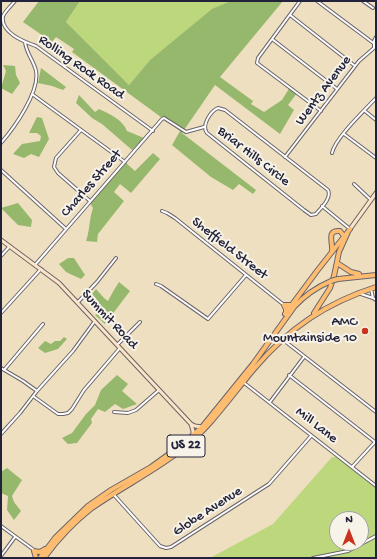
<!DOCTYPE html>
<html>
<head>
<meta charset="utf-8">
<style>
  body { margin:0 }
  #map { position:relative; width:377px; height:559px; overflow:hidden; background:#eedfc0; font-family:"Gochi Hand",sans-serif }
  canvas { display:block }
  .frame { position:absolute; inset:0; border:2px solid #22223b; pointer-events:none }
  .north { position:absolute; left:329px; top:511px; width:40px; height:40px; box-sizing:border-box; background:#f7f3e8; border:1px solid #a29fa3; border-radius:50%; rotate:0deg; font-size:11px; font-weight:700; line-height:16px; text-align:center; color:#22223b }
  .north::after { content:''; display:block; margin:auto; width:14px; height:18px; background:#c8321e; clip-path:polygon(50% 0,100% 100%,50% 72%,0 100%) }
</style>
</head>
<body>
<div id="map">
<canvas width="377" height="559"></canvas>
<div class="frame"></div>
<div class="north">N</div>
</div>
<script>
const ctx = document.querySelector('canvas').getContext('2d');
ctx.lineJoin = 'round';
function paint(path, color) {
  ctx.fillStyle = color;
  ctx.fill(path, 'evenodd');
}
function strokePath(path, color, width, dash) {
  ctx.strokeStyle = color;
  ctx.lineWidth = width;
  ctx.lineCap = dash ? 'butt' : 'round';
  ctx.setLineDash(dash || []);
  ctx.stroke(path);
}
function write(font, color, halo, rows, align = 'center') {
  ctx.font = font + ' "Gochi Hand",sans-serif';
  ctx.lineWidth = 4;
  ctx.setLineDash([]);
  ctx.textBaseline = 'middle';
  ctx.strokeStyle = halo;
  ctx.fillStyle = color;
  for (const [text, x, y, turn = 0] of rows) {
    ctx.save();
    ctx.translate(x, y);
    ctx.rotate((+turn || 0) * Math.PI / 180);
    ctx.textAlign = isNaN(turn) ? turn : align;
    if (halo) ctx.strokeText(text, 0, 0);
    ctx.fillText(text, 0, 0);
    ctx.restore();
  }
}
paint(new Path2D(`
  M80,1H231L212,10L150,60L129,85L66,22Z
  M332,457H339L376,486V558H210L273,524ZM337,519H361V543H337Z`), '#bdd77c');
paint(new Path2D(`
  M39,1H80L66,22L129,85L150,60L212,9L231,1H283L220,77L253,101L251,104L264,112L282,100L290,87L297,93L288,105L294,110L280,134L215,85L182,133L256,190L253,194L239,184L233,190L211,177L172,145L180,131L72,52L74,49L56,37L52,42L23,22Z
  M3,65L15,66L16,75L20,83L12,94L1,88L6,71Z
  M41,68L66,87L63,90L52,86L38,83Z
  M79,95L95,112L99,109C110,114 123,120 127,131L144,138L132,150L102,124L92,118L76,103Z
  M37,117L42,118L49,139L39,157L31,154L24,158L13,154L22,144L40,141L41,136L37,133H29Z
  M153,153L160,159L131,193L120,184L114,192L124,201L98,234L97,242L86,241C90,230 89,219 93,208L90,203L126,163L135,171Z
  M18,203L32,220L31,227L18,225L1,208Z
  M68,258H74L85,275L81,279L66,272L59,264Z
  M119,282L130,291L105,324L95,315L102,311L98,301L92,294L96,289L104,298L108,301L114,290Z
  M64,337L67,339L58,349L45,353L38,348L45,341L51,344L55,341H60Z
  M117,375L128,384L122,391L137,404L123,409L115,404L105,412L98,409L91,419L92,423L77,443L68,444L62,438L72,433L86,414L95,405L101,390Z
  M7,468L22,480L12,496L14,502L21,511L14,520L7,510L8,496L1,493V472Z`), '#96b86c');
const street = new Path2D(`
  M15,1C11,6 6,10 3,16C0,33 25,42 36,46L153,131
  M300,1L258,58L257,63L321,111
  M317,1L376,45
  M363,1L373,8
  M290,15L355,66
  M272,39L337,89
  M32,94L125,162
  M218,108L225,110L328,190C332,198 321,208 316,214L311,215L304,210L207,133C201,125 211,111 218,108Z
  M365,111L376,120
  M81,130L56,158L54,167L58,173L90,201
  M344,134L376,158
  M1,143C14,128 40,92 36,71C34,61 26,53 25,42
  M332,153C335,138 365,110 376,98
  M285,157L359,61L374,48V41L376,37
  M1,170L66,229
  M354,184L371,200
  M322,206L350,229
  M162,211L167,213L175,218L284,305
  M1,256L10,246
  M35,265L162,119L164,118L186,132L204,127
  M156,284L161,286L208,319L246,275
  M371,289L373,298
  M361,294L373,298L376,300
  M78,302L97,282L116,258
  M1,313L41,269
  M282,339L376,412
  M117,345L140,322
  M1,368L23,381L37,391
  M4,370L43,324
  M289,375L375,442
  M243,382L376,486
  M33,396L58,414H63L68,413L72,409L84,390L120,348
  M270,402L304,357
  M114,412L128,413L136,410L159,390
  M1,434L20,413L37,391L73,351L95,321
  M352,467L375,442
  M114,495L160,546L166,548L171,547L269,484L311,436
  M1,526L34,550
  M1,556L15,537
  M313,558L348,551L376,536`);
const secondary = new Path2D(`
  M350,229L376,193
  M1,240L59,283L191,424L195,426L202,427
  M191,424L193,431V435`);
const highway = new Path2D(`
  M332,250C333,242 326,230 340,231L344,236
  M337,263L351,272L359,274
  M338,279L376,275
  M286,313V309L284,305H291
  M314,313L330,288L334,276L339,252L348,232
  M285,314L317,271L350,229
  M34,551L40,552L45,549
  M34,551L36,558
  M40,558L55,538L88,506L111,490L151,467L183,444L202,427L253,364L294,307C305,295 317,287 331,281
  M44,558C58,539 74,522 92,508C122,487 155,471 184,448C211,426 232,395 254,369C289,328 326,303 376,287`);
strokePath(street, '#69646a', 4);
strokePath(secondary, '#69646a', 5);
strokePath(highway, '#69646a', 6);
strokePath(street, '#fff', 2);
strokePath(secondary, '#fee4c6', 3);
strokePath(highway, '#fdbc70', 4);
const highwayBridge = new Path2D(`
  M331,281L338,279`);
strokePath(highwayBridge, '#69646a', 6, []);
strokePath(highwayBridge, '#fdbc70', 4);
for (const [x, y, r, color] of [
  [365,331,4,"#c8321e"]
]) {
  const dot = new Path2D();
  dot.arc(x, y, r, 0, 2 * Math.PI);
  ctx.fillStyle = color;
  ctx.fill(dot);
  strokePath(dot, '#f7f3e8', 1.5);
}
for (const [x, y, w] of [
  [186,446,38]
]) {
  const box = new Path2D();
  box.roundRect(x - w / 2, y - 11, w, 22, 3);
  ctx.fillStyle = '#f7f3e8';
  ctx.fill(box);
  strokePath(box, '#22223b', 1);
}
write('bold 13px', '#22223b', null, [
  ["US 22",186,446]
]);
write('14px', '#22223b', '#f7f3e8', [
  ["Rolling Rock Road",81,68,35],
  ["Wentz Avenue",324,91,-53],
  ["Briar Hills Circle",253,157,38],
  ["Charles Street",92,184,-49],
  ["Sheffield Street",229,249,38],
  ["Summit Road",109,320,47],
  ["Mill Lane",316,426,38],
  ["Globe Avenue",208,512,-33]
]);
write('14px', '#22223b', '#f7f3e8', [
  ["AMC",357,323],
  ["Mountainside 10",357,339]
], 'right');
</script>
</body>
</html>
